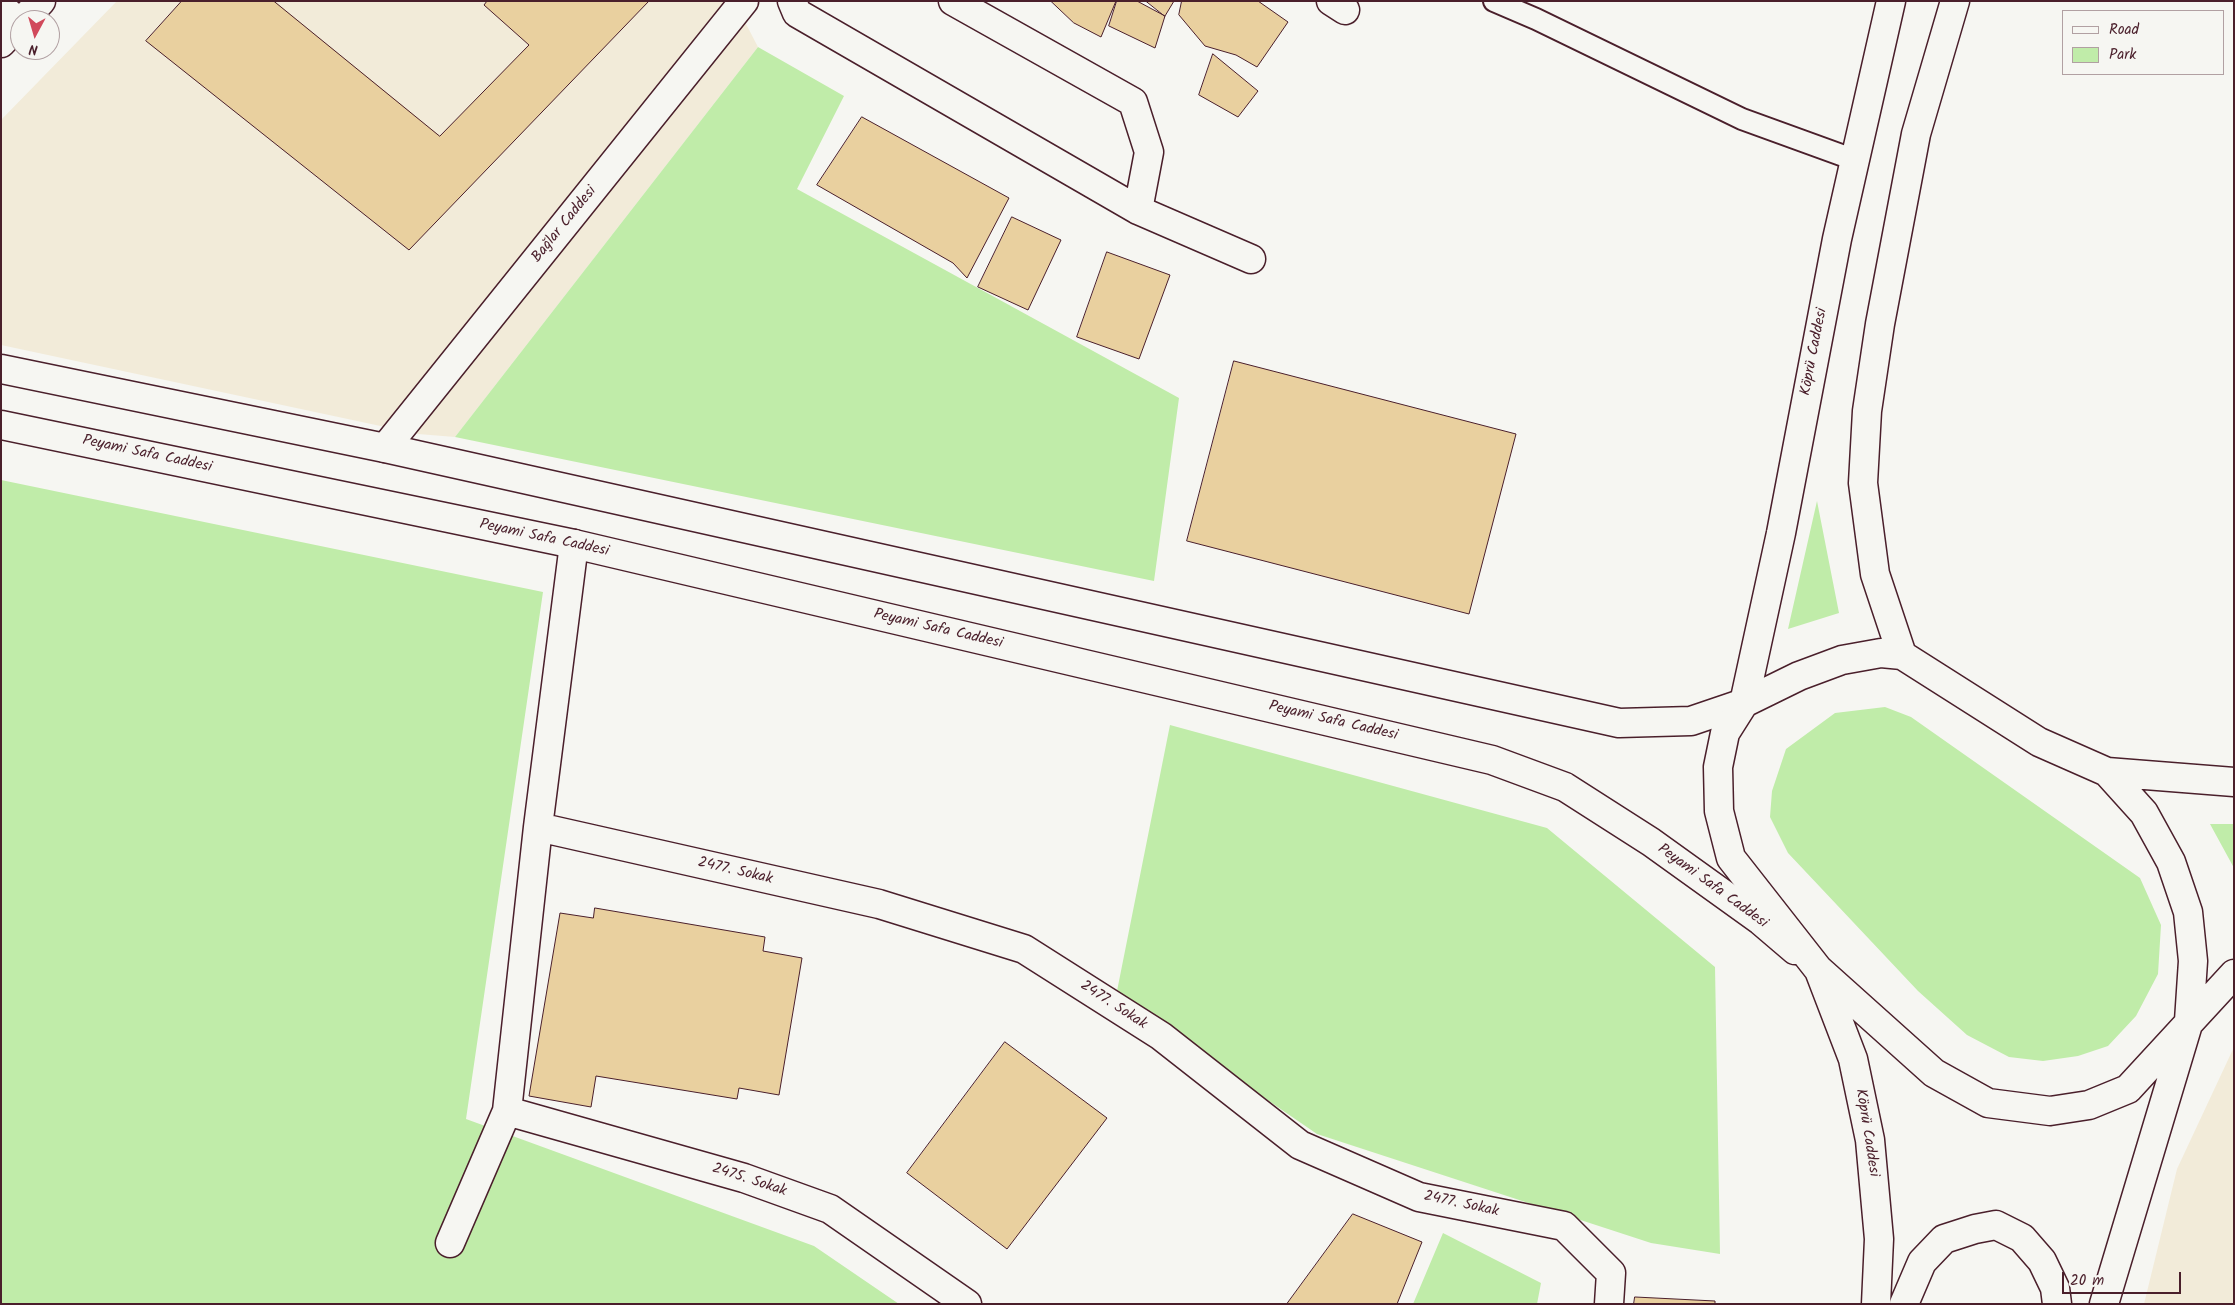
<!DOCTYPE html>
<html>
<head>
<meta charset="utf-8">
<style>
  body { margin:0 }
  #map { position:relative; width:2235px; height:1305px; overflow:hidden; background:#f6f6f2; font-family:Kalam,sans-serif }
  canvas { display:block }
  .frame { position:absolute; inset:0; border:2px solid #4a1f2b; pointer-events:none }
  .legend { position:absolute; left:2062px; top:10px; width:162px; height:65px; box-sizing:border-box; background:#f6f6f2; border:1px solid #b1a0a2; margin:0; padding:6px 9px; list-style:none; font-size:15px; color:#4a1f2b }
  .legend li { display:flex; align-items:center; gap:10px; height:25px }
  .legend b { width:25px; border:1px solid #b1a0a2 }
  .north { position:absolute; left:10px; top:10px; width:50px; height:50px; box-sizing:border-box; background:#f6f6f2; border:1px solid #b1a0a2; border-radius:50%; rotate:186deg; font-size:14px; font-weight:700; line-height:20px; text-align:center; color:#4a1f2b }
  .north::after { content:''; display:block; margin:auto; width:18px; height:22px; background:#d1495b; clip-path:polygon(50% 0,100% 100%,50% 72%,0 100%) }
  .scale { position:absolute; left:2062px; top:1272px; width:119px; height:22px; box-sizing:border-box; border:2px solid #4a1f2b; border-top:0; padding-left:6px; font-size:15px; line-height:18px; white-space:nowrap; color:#4a1f2b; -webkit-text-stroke:4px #f6f6f2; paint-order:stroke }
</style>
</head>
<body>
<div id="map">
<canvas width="2235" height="1305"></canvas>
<div class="frame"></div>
<ul class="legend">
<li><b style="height:6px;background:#f6f6f2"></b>Road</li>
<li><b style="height:14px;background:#c0eca9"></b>Park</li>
</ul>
<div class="north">N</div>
<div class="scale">20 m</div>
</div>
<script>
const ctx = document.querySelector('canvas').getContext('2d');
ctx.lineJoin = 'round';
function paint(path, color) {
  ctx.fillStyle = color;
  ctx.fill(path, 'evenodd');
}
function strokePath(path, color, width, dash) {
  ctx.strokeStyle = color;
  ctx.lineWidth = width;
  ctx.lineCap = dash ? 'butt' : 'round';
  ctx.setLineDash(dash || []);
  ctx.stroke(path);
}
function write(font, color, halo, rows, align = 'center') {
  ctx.font = font + ' Kalam,sans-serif';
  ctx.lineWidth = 4.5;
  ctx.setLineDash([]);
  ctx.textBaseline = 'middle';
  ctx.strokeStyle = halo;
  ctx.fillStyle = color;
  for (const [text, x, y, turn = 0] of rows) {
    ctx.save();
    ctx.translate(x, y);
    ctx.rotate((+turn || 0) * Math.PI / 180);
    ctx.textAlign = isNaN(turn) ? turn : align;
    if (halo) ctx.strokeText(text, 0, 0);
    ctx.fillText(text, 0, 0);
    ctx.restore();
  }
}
paint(new Path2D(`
  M117,1H734L758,47L455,437L418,434L1,345V120Z
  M2234,1047V1304H2144L2177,1169Z`), '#f2ebd9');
paint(new Path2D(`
  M758,47L844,96L797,189L1179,398L1154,581L455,437Z
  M1,480L543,592L466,1119L814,1246L899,1304H1Z
  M1817,501L1839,613L1788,629Z
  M1885,707L1911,717L2140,878L2161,925L2158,974L2136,1016L2108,1046L2078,1056L2043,1061L2009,1057L1967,1035L1918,991L1788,853L1770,817L1772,791L1786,749L1835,713Z
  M1170,725L1547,828L1715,967L1720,1254L1651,1243L1317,1134L1116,996Z
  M2210,824H2234V868Z
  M1443,1233L1541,1283L1537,1304H1413Z`), '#c0eca9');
const building = new Path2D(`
  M182,1H649L409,250L146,41Z
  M274,1H487L484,5L529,45L440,136Z
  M1051,1H1116L1101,37L1074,23Z
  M1117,1H1137L1165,16L1155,48L1109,26Z
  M1146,1H1174L1165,16Z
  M1182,1H1258L1288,22L1257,67L1236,55L1205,46L1179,15Z
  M1213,54L1258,91L1238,117L1199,95Z
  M862,117L1009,198L967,278L953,263L817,185Z
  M1012,217L1061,240L1028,310L978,287Z
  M1107,252L1170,275L1139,359L1077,337Z
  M1234,361L1516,434L1469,614L1187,541Z
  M595,908L765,937L763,951L802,958L779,1095L739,1088L737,1099L596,1076L591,1107L529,1096L560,913L593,918Z
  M1005,1042L1107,1118L1007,1249L907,1173Z
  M1353,1214L1422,1242L1397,1304H1287Z
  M1635,1297L1715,1301V1304H1634Z`);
paint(building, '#e9d09f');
strokePath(building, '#4a1f2b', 1);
const service = new Path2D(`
  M1494,1L1536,19L1742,119L1855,160`);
const minor = new Path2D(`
  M792,1L797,13L1138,210L1251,259
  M953,1L1133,102L1149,152L1138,210
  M1331,1L1345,10
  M1,7L20,23
  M385,448L744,1
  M538,827L879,904L1024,949L1161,1036L1300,1145L1419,1197L1564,1226L1611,1273L1609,1304
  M507,1111L744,1178L830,1209L967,1304
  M450,1243L507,1111L538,827L574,544`);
const tertiary = new Path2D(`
  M23,20L41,1
  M1,43L20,23
  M1,369L385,448L1619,723L1691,721L1744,703
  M1,425L574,544L1492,760L1565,787L1651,842L1761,921L1795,950`);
const secondary = new Path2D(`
  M1902,655L1875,574L1863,483L1867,411L1880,324L1916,134L1955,1
  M1744,703L1781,533L1837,239L1891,1
  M2107,772L2234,782
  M1820,973L1853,1059L1870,1140L1879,1239L1876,1304
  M1904,1304L1922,1262L1944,1239L1975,1229L1996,1225L2022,1238L2042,1261L2055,1288L2057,1304
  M2104,1304L2189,1021L2193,961L2188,912L2171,862L2144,813L2107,772L2039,742L1902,655L1881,653L1842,660L1799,676L1744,703L1725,733L1718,767L1719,811L1731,858L1818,969L1934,1073L1988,1103L2050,1111L2089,1105L2128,1089L2234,974`);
strokePath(service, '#4a1f2b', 24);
strokePath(minor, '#4a1f2b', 31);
strokePath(tertiary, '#4a1f2b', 31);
strokePath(secondary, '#4a1f2b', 31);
strokePath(service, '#f6f6f2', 20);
strokePath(minor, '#f6f6f2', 28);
strokePath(tertiary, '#f6f6f2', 28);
strokePath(secondary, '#f6f6f2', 28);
write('15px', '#4a1f2b', '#f6f6f2', [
  ["Bağlar Caddesi",565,225,-51],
  ["Köprü Caddesi",1815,352,-79],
  ["Peyami Safa Caddesi",147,455,12],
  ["Peyami Safa Caddesi",544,539,12],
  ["Peyami Safa Caddesi",938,630,13],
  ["Peyami Safa Caddesi",1333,722,13],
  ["2477. Sokak",735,872,13],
  ["Peyami Safa Caddesi",1712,887,36],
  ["2477. Sokak",1113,1006,33],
  ["Köprü Caddesi",1866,1133,81],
  ["2475. Sokak",749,1181,18],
  ["2477. Sokak",1461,1205,12]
]);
</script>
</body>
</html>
